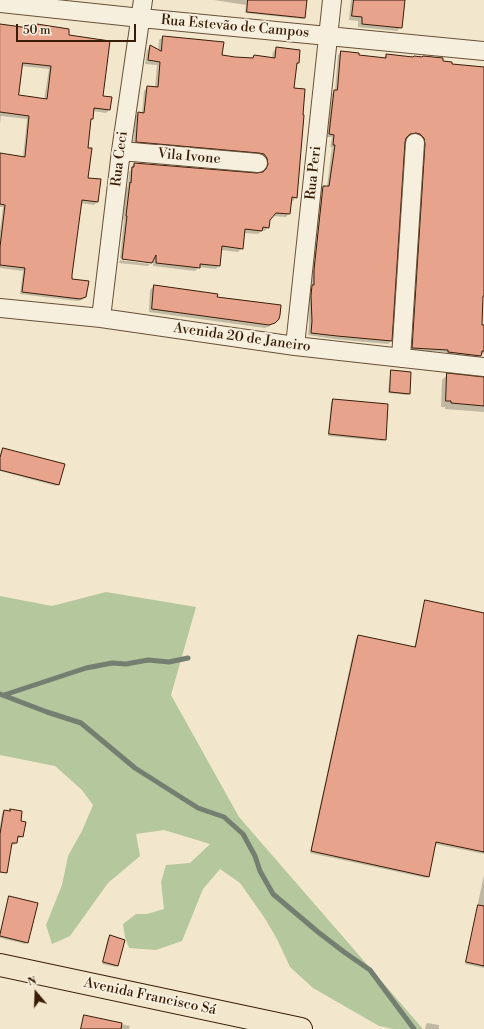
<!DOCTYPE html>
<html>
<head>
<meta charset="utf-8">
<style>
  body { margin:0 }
  #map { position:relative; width:484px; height:1029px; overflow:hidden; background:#f2e7cc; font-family:"Libre Bodoni",serif }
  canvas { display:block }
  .north { position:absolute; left:16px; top:973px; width:40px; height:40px; -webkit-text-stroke:3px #f7efde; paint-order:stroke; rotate:341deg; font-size:11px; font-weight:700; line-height:16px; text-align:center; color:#391d07 }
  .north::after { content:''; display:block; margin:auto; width:14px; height:18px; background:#391d07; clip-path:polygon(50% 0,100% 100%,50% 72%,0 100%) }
  .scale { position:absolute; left:16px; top:24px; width:120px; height:18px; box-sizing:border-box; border:2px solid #391d07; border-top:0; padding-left:5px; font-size:12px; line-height:14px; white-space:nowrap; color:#391d07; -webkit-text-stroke:3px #f7efde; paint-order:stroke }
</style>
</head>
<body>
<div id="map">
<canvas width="484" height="1029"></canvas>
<div class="north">N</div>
<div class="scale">50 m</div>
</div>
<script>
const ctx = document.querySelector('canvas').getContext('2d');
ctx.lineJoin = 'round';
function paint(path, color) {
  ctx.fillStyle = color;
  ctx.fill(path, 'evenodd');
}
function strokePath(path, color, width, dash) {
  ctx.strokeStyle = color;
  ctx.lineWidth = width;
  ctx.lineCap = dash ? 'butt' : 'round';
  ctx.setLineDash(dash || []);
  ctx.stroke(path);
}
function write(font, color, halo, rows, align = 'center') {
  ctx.font = font + ' "Libre Bodoni",serif';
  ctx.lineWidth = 4;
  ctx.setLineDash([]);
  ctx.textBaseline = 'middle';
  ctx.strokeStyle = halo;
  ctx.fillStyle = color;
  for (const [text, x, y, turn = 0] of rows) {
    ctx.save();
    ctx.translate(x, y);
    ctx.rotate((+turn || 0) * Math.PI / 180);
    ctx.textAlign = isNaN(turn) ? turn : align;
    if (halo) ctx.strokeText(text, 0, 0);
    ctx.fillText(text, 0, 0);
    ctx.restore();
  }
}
paint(new Path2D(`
  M106,592L196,607L171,695L239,817L423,1029H393L379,1026L313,988L290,967L277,939L264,917L240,883L220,869L203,889L182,941L156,950L129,948L125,937L123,924L136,914H147L164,909L161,882L166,865L190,863L210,844L164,830L136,834L140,856L108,883L70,936L52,944L46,925L62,885L68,856L82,831L93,805L82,790L55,766L0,755V596L52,606Z`), '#b5c79c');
paint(new Path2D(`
  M214,0H307L305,17L303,19L245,13L246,5Z
  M351,0H404L401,27L397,31L358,27V21L349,20Z
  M0,25L34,30L37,25L67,36L109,110L106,113L93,111L92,118L90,120L86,149L87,178L97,202L94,205L80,203L71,280L86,296L82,300L77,301L20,294L23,271L0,268V231L3,207H0V154L23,157L27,119L1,116L0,124ZM21,66L49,69L44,100L17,96Z
  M163,37L221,56L251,59L254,56L272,58L273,52L276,48L298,63L295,66L293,88L296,197L293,201H291L289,213L286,217L273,216L269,220L268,227L265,231L262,230L258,234L244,233L242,248L238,252L221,250L219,265L216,269L199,267L195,271L153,266V261L151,262L120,258L124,219H123L126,187L128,186L129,172L131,170V167L134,164L257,174L264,173L265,168L133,145L135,116L139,113H142L144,91L148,87L155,88L157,65L145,64L147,50L150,47L158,51L159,40Z
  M341,52L358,56L383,59L386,55L442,62L451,64L484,68V296L482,297L481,326H484V354H480V356L477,359L445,355L446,352L410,350L413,135L406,136L404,142L391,341L388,344L334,339L308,335L309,325L308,299L310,289L312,287L311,273L321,190L324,187H327L332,147H330L332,137H327L332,94L335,91L338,55Z
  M120,260L150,264L148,266L119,263Z
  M154,286L216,298L278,318L270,326L265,328L149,312L150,290Z
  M392,371L409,394L407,395L388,393L390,373Z
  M447,375L484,378V412L445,409V407H441L442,380Z
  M333,400L385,439L383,441L328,436L331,402Z
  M3,449L58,484L56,486L0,471V455L1,451Z
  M425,601L484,614V854L435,844L428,876L426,878L310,853L356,638L358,636L414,648L424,603Z
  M11,810L19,822L22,836L20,838H17L16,843L14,845L11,844L0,858V826L2,813L4,811L9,812Z
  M484,875V968L465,964Z
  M9,897L27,942L25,944L0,938V933L8,899Z
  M110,936L117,965L116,967L102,964L108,938Z
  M85,1016L130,1026L129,1029H81L83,1018Z
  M427,1023L439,1025V1029H425L426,1025Z`), '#0003');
strokePath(new Path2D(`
  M0,694L47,712L81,723L135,768L198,808L224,817L243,834L255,856L260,871L273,894L318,932L344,952L370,970L414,1029
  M4,695L86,668L112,663L126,664L148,660L169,662L188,658`), '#747e71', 5);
const building = new Path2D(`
  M248,0H307L305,18L247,12Z
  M354,0H405L402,28L362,24V17L352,16Z
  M0,24L36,29L37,24L69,29V35L110,41L103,96L112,97L110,110L94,108L93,119H91L88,148H92L88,178L101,179L98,202L82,200L72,275V279L89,281L86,297L80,299L22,292L25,268L0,265V247L5,205L0,204V153L25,157L29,116L0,112ZM23,63L51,66L47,99L19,95Z
  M163,36L224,42L222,55L235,57L253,58L254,55L275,58L276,47L300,50L299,63H297L294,88L305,89L303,115H304L297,198L292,197L290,214L276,213L270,220L269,228L263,227L262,231L245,229L243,249L222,246L220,266L200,264V268L156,263V255L152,263L122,259L127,216H126L130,182L131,183L132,167H134V163L257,173L263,172L266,169L268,164L267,158L264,154L259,153L136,142L138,112L144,113L147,86L158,87L160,62L148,60L150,45L161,51Z
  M341,51L359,53V55L386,58V54L413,57L414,56L422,57L423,56L443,58V61L452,62V64L484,67V296H483L482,325H484V351H482L481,356L448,352V350L412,348L425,144L424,138L420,134L416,133L410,134L406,138L405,142L392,341L337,336L311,333L312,321L311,296L312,285H314V270L323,186H329L335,145H333L334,135L329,134L334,90H337Z
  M154,285L218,294L217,297L281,305L280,315L279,319L275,323L269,325L152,309Z
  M391,370L411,372L410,394L390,392Z
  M447,373L484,377V406L451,403V401H446Z
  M333,399L388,404L386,440L329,434Z
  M3,448L65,464L59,485L0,470V458Z
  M425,600L484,613V852L436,842L429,877L311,851L358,635L415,647Z
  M10,809L22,811L21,821L26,822L23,837L18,836L17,843H12L7,873L0,872V834L4,810L10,811Z
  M9,896L38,903L28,943L0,936Z
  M478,905L484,906V966L466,962Z
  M110,935L125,940L118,966L103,962Z
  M84,1015L122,1023L121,1029H81Z`);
paint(building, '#e8a38d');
strokePath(building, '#391d07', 1);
const minor = new Path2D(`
  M0,3L141,18L484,51
  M121,151L258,163
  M0,308L101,318L295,346L484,367
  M101,318L121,151L143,0
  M295,346L332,0
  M401,358L415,143`);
const major = new Path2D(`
  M0,965L301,1029`);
strokePath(minor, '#675038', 20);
strokePath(major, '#391d07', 24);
strokePath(minor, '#f7efde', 18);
strokePath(major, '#f2e7cc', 22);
write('14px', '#391d07', '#f7efde', [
  ["Rua Estevão de Campos",235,27,5],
  ["Vila Ivone",189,157,5],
  ["Rua Ceci",120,159,-83],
  ["Rua Peri",314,173,-84],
  ["Avenida 20 de Janeiro",242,338,8],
  ["Avenida Francisco Sá",150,997,12]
]);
</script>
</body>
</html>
